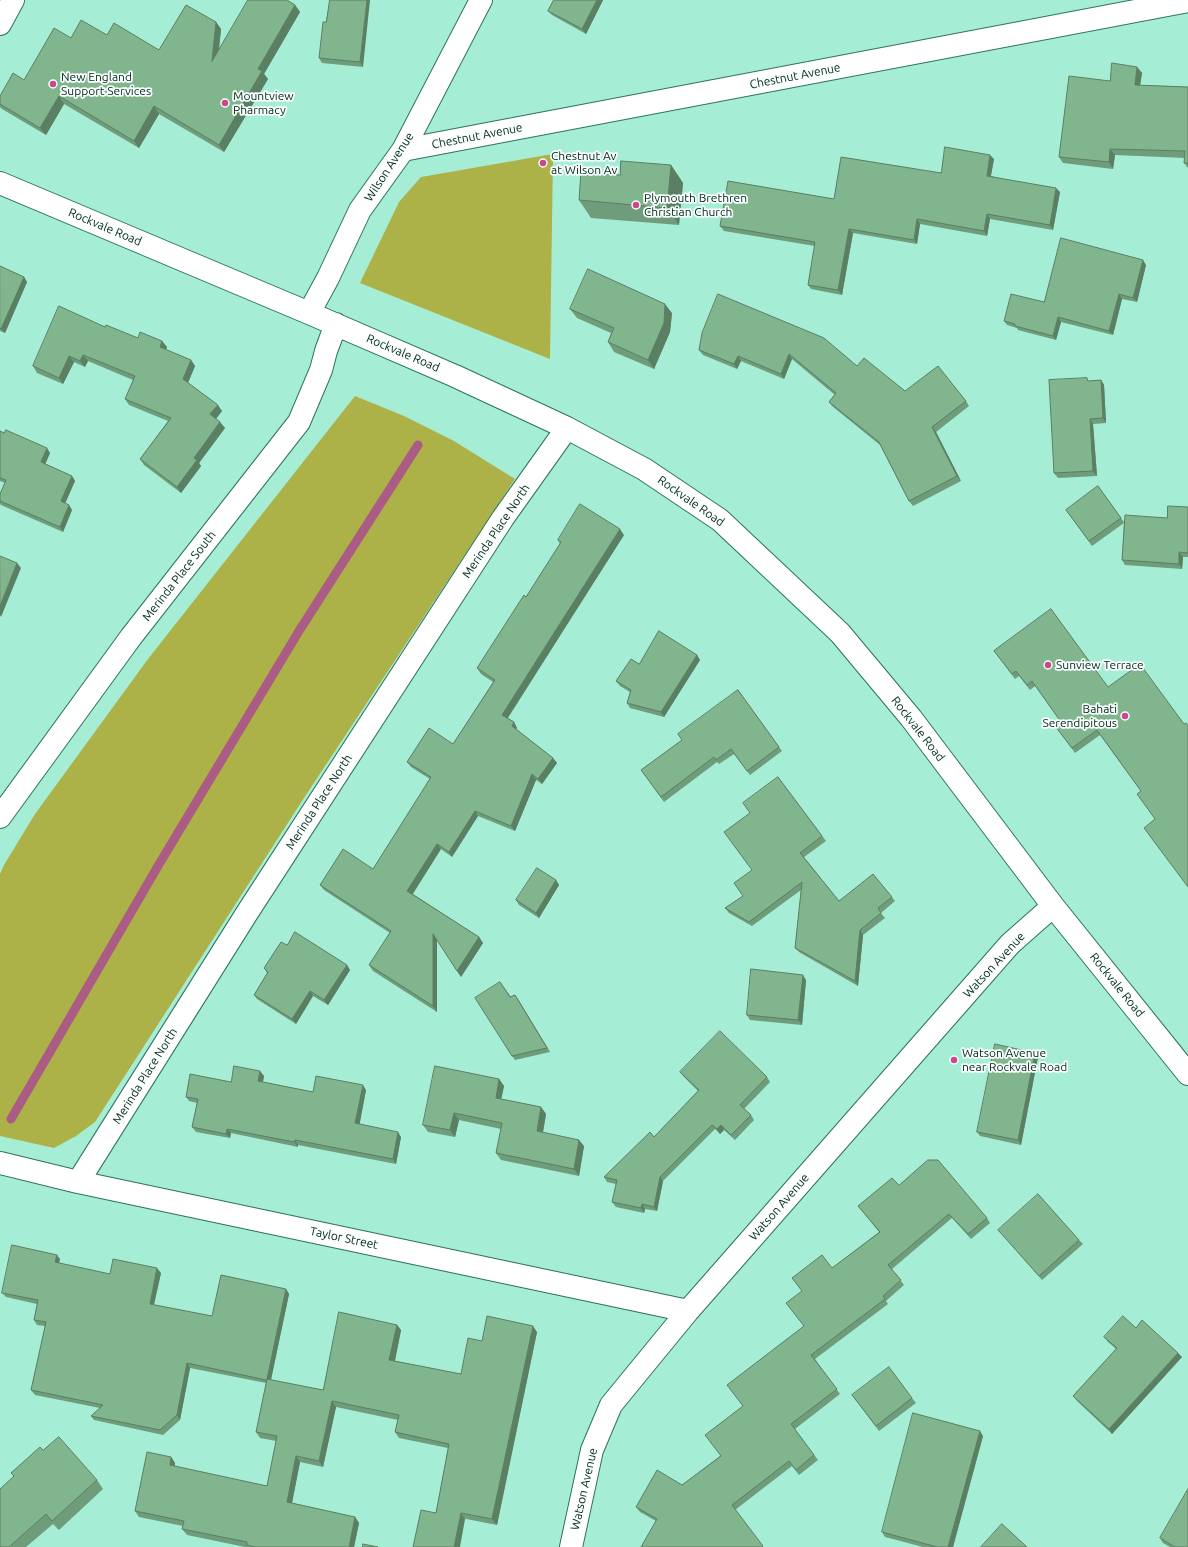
<!DOCTYPE html>
<html>
<head>
<meta charset="utf-8">
<style>
  body { margin:0 }
  canvas { display:block; background:#a6edd6 }
</style>
</head>
<body>
<canvas width="1188" height="1547"></canvas>
<script>
const ctx = document.querySelector('canvas').getContext('2d');
ctx.lineJoin = 'round';
function paint(path, color) {
  ctx.fillStyle = color;
  ctx.fill(path, 'evenodd');
}
function strokePath(path, color, width, dash) {
  ctx.strokeStyle = color;
  ctx.lineWidth = width;
  ctx.lineCap = dash ? 'butt' : 'round';
  ctx.setLineDash(dash || []);
  ctx.stroke(path);
}
function write(font, color, halo, rows, align = 'center') {
  ctx.font = font + ' Ubuntu,sans-serif';
  ctx.lineWidth = 3.5;
  ctx.setLineDash([]);
  ctx.textBaseline = 'middle';
  ctx.strokeStyle = halo;
  ctx.fillStyle = color;
  for (const [text, x, y, turn = 0] of rows) {
    ctx.save();
    ctx.translate(x, y);
    ctx.rotate((+turn || 0) * Math.PI / 180);
    ctx.textAlign = isNaN(turn) ? turn : align;
    if (halo) ctx.strokeText(text, 0, 0);
    ctx.fillText(text, 0, 0);
    ctx.restore();
  }
}
paint(new Path2D(`
  M553,154L550,359L360,283L399,202L421,177Z
  M355,396L404,416L454,441L515,479L304,798L95,1122L76,1136L54,1148L0,1136V874L4,865L35,814L148,659Z`), '#acb248');
strokePath(new Path2D(`
  M11,1119L158,866L299,631L418,445`), '#ab5c84', 9);
const minor = new Path2D(`
  M0,24L13,0
  M403,150L1188,1
  M0,183L309,313L455,376L567,428L644,469L720,520L840,633L911,718L1053,906L1188,1074
  M309,313L328,278L360,210L403,150L481,0
  M0,817L131,637L299,422L321,370L326,351L336,324
  M0,1163L78,1182L688,1311
  M78,1182L247,913L503,518L567,428
  M571,1547L592,1450L611,1405L688,1311L1010,944L1053,906`);
strokePath(minor, '#2c735f', 24);
strokePath(minor, '#fff', 22);
paint(new Path2D(`
  M330,0L363,67L322,63L319,58Z
  M554,0H603L586,34L552,15L548,11Z
  M295,5L300,12L264,74L268,79L224,152L159,114L139,148L64,104L46,135L2,109L0,107V96L24,80L71,38L107,35L159,50L216,22L221,29L219,49Z
  M1137,67L1142,73L1140,85L1188,87V168L1184,163L1185,158L1115,155L1113,169L1063,163L1059,157L1110,81Z
  M994,159L991,176L1060,192L1053,230L990,219L987,236L920,224L917,244L853,233L842,295L811,289L808,285L815,246L724,231L720,226L834,199Z
  M671,165L683,183L679,225L591,218L579,200L620,175Z
  M1146,265L1137,302L1122,299L1113,335L1061,322L1056,340L1018,330L1017,328L1007,325L1004,321L1044,302Z
  M0,266L24,277L27,282L5,333L0,331Z
  M570,309L672,313L670,332L654,369L614,352L608,342L611,333L577,318Z
  M702,333L857,366L905,391L966,401L969,406L936,432L961,481L913,506L909,501L880,445L832,406L829,402L835,395L792,359L784,379L741,361L737,369L703,355L699,350Z
  M138,338L162,341L167,347L166,350L191,360L195,366L188,383L222,411L216,419L220,422L225,428L199,463L201,466L181,493L144,465L140,459L168,421L129,405L125,399L133,380L88,361L85,367L74,362L63,384L37,373L33,366Z
  M1101,380L1104,385L1106,423L1093,424L1097,476L1058,478L1054,473L1089,381Z
  M0,431L50,453L45,464L72,476L75,481L65,503L69,505L72,510L63,532L1,505L0,504V494L5,483L0,481Z
  M1098,486L1124,522L1167,518L1188,507V557H1183L1182,569L1125,565L1122,560L1124,523L1092,546L1066,510Z
  M624,535L507,718L514,722L517,728L516,729L553,758L557,763L542,784L536,780L515,831L478,816L452,857L441,849L413,894L479,937L483,943L461,977L437,940V1012L373,971L369,965L390,933L324,890L320,885L373,869L430,779L411,767L407,762L453,744L493,682L481,674L477,668L526,597L560,544L558,540Z
  M1051,609L1155,819L1141,791L1100,735L1075,753L1055,726L1061,722L1035,686L1030,690L1019,676L1015,679L994,651Z
  M697,655L700,660L664,717L630,708L627,703L630,692L620,686L616,681L639,664Z
  M738,690L782,751L750,775L734,754L719,764L717,762L664,802L641,770L682,740Z
  M778,777L826,841L804,857L839,901L892,897L895,901L881,913L885,918L863,935L858,986L799,952L795,948L801,890L752,926L729,913L725,908L743,896L752,870Z
  M556,880L559,885L539,918L519,905L516,900Z
  M287,945L347,965L350,970L328,1005L313,996L296,1024L257,999L254,995L267,973L264,968Z
  M806,980L802,1025L750,1020L747,1015Z
  M500,982L511,997L515,995L550,1052L515,1060L512,1056Z
  M1035,1053L1038,1057L1021,1145L980,1136L977,1132Z
  M680,1072L767,1077L770,1082L744,1109L751,1115L754,1120L735,1140L724,1130L720,1134L715,1129L663,1181L657,1211L645,1209L644,1213L616,1207L612,1202L616,1184L607,1182L604,1177L654,1137L698,1091L684,1077Z
  M264,1076L263,1082L313,1092L366,1090L359,1124L401,1137L396,1164L298,1145V1147L231,1133L230,1138L196,1132L192,1127L197,1103L189,1101L186,1097L231,1082Z
  M499,1079L504,1086L501,1099L541,1107L546,1114L543,1132L584,1146L579,1176L501,1160L496,1153L501,1129L459,1120L455,1137L428,1132L423,1125Z
  M899,1185L987,1218L990,1223L971,1239L952,1218L892,1269L904,1285L886,1301L888,1304L815,1359L840,1394L795,1429L818,1460L799,1475L792,1466L735,1510L763,1547H641L656,1521L640,1512L636,1507L682,1485L720,1456L743,1406L804,1326L832,1268L879,1232L858,1206Z
  M998,1230L1079,1240L1083,1244L1042,1280L1002,1234Z
  M60,1259L59,1263L110,1274L161,1273L154,1305L212,1316L286,1289L289,1294L271,1380L323,1390L397,1325L401,1330L395,1361L461,1374L482,1341L537,1332L497,1525L436,1513L448,1448L399,1438L395,1432L398,1420L336,1407L323,1467L300,1462L292,1503L355,1517L359,1523L354,1547H245L187,1535L182,1529L183,1526L139,1517L135,1511L171,1457L175,1463V1467L267,1486L276,1441L260,1438L256,1432L266,1383L190,1368L180,1420L163,1435L94,1420L91,1416L100,1408L35,1395L31,1390L45,1326L37,1325L34,1320L37,1304L6,1297L2,1293Z
  M1104,1337L1182,1357L1112,1434L1077,1401L1073,1396L1116,1349L1108,1342Z
  M852,1395L912,1398L916,1403L879,1431Z
  M983,1436L953,1547H923L885,1537L882,1532Z
  M43,1450L97,1480L103,1489L59,1530L53,1524L26,1547H0L14,1477L11,1473Z
  M1160,1538L1188,1547H1170L1163,1543Z`), '#6f9c7a');
paint(new Path2D(`
  M367,0H370L363,67L360,62Z
  M597,0H603L586,34L582,29Z
  M295,5L300,12L264,74L268,79L224,152L219,145L258,69Z
  M216,22L221,29L217,68L212,61Z
  M1137,67L1142,73L1139,92L1135,85Z
  M59,96L64,104L46,135L40,128Z
  M154,106L159,114L139,148L134,141Z
  M1110,149L1115,155L1113,169L1109,162Z
  M990,155L994,159L990,180L987,176Z
  M671,165L683,183L679,225L667,208Z
  M1056,188L1060,192L1053,230L1050,225Z
  M987,214L990,219L987,236L984,231Z
  M917,219L920,224L917,244L914,240Z
  M849,229L853,233L842,295L838,290Z
  M1143,260L1146,265L1137,302L1133,298Z
  M24,277L27,282L5,333L1,329Z
  M1119,294L1122,299L1113,335L1109,331Z
  M665,304L672,313L670,332L654,369L648,360Z
  M1058,317L1061,322L1056,340L1053,336Z
  M162,341L167,347L164,353L160,347Z
  M789,354L792,359L784,379L781,374Z
  M83,355L88,361L85,367L80,361Z
  M69,356L74,362L63,384L59,378Z
  M738,356L741,361L737,369L734,364Z
  M191,360L195,366L187,385L183,379Z
  M1101,380L1104,385L1106,423L1103,418Z
  M218,405L222,411L215,420L210,414Z
  M1090,419L1093,424L1097,476L1093,471Z
  M220,422L225,428L199,463L201,466L181,493L177,487L194,458Z
  M932,427L936,432L961,481L957,476Z
  M47,448L50,453L44,467L41,462Z
  M72,476L75,481L64,506L61,501Z
  M69,505L72,510L63,532L60,527Z
  M620,529L624,535L506,721L502,715Z
  M1179,552L1183,557L1182,569L1179,564Z
  M17,563L21,568L1,617L0,615V606Z
  M697,655L700,660L664,717L661,712Z
  M514,722L517,728L515,731L512,726Z
  M553,758L557,763L542,784L538,779Z
  M532,774L536,780L515,831L511,826Z
  M475,811L478,816L452,857L449,852Z
  M437,844L441,849L411,896L407,891Z
  M556,880L559,885L539,918L536,913Z
  M860,930L863,935L858,986L855,981Z
  M433,934L437,939V1012L433,1006Z
  M479,937L483,943L461,977L457,971Z
  M347,965L350,970L328,1005L324,1000Z
  M803,975L806,980L802,1025L798,1020Z
  M310,991L313,996L296,1024L292,1019Z
  M515,995L518,999L550,1052L547,1048Z
  M1035,1053L1038,1057L1021,1145L1018,1140Z
  M260,1071L264,1076L262,1086L258,1081Z
  M499,1079L504,1086L500,1105L496,1098Z
  M363,1085L366,1090L359,1128L355,1123Z
  M541,1107L546,1114L542,1138L537,1131Z
  M454,1113L459,1120L455,1137L450,1130Z
  M721,1125L724,1130L720,1134L717,1129Z
  M227,1129L231,1133L230,1138L226,1134Z
  M398,1132L401,1137L396,1164L393,1159Z
  M295,1140L298,1145V1147L294,1142Z
  M579,1140L584,1146L579,1176L574,1169Z
  M660,1177L663,1181L657,1211L654,1207Z
  M642,1204L645,1209L644,1213L641,1208Z
  M57,1255L60,1259L58,1267L55,1262Z
  M157,1268L161,1273L153,1308L150,1304Z
  M286,1289L289,1294L270,1384L267,1380Z
  M397,1325L401,1330L394,1365L389,1360Z
  M533,1326L537,1332L497,1525L492,1519Z
  M1178,1353L1182,1357L1112,1434L1109,1429Z
  M187,1363L190,1368L180,1420L177,1415Z
  M332,1401L336,1407L323,1467L319,1461Z
  M980,1431L983,1436L953,1547H948Z
  M296,1456L300,1462L291,1508L287,1502Z
  M171,1457L175,1463L174,1471L170,1465Z
  M461,1513L465,1519L460,1547H454Z
  M355,1517L359,1523L354,1547H349Z`), '#5a7f63');
const building = new Path2D(`
  M248,0H287L295,5L258,69L262,71L219,145L154,106L134,141L59,96L40,128L0,104V96L13,73L24,80L54,28L71,38L81,20L107,35L114,23L159,50L186,5L216,22L212,61Z
  M330,0H367L360,62L319,58L323,22H326Z
  M554,0H597L582,29L548,11Z
  M1112,63L1137,67L1135,85L1188,87V163H1184L1185,151L1110,149L1109,162L1059,157L1069,76L1110,81Z
  M945,147L990,155L987,176L1056,188L1050,225L987,214L984,231L917,219L914,240L849,229L838,290L808,285L815,242L720,226L728,181L834,199L841,157L941,173Z
  M621,161L671,165L667,208L579,200L581,171L620,175Z
  M1061,238L1143,260L1133,298L1119,294L1109,331L1058,317L1053,336L1015,326V324L1004,321L1011,294L1044,302Z
  M0,266L24,277L1,329L0,328Z
  M588,269L665,304L664,323L648,360L608,342L614,328L570,309Z
  M718,294L824,338L857,366L864,358L905,391L938,366L966,401L932,427L957,476L909,501L879,442L829,402L836,393L789,354L781,374L738,356L734,364L699,350L702,333Z
  M59,306L105,327L106,325L138,338L140,332L162,341L160,347L191,360L183,379L218,405L210,414L220,422L194,458L197,460L177,487L140,459L171,418L125,399L135,376L83,355L80,361L69,356L59,378L33,366Z
  M1087,378L1088,381L1101,380L1103,418L1090,419L1093,471L1054,473L1049,380Z
  M6,430L47,448L41,462L72,476L61,501L69,505L60,527L0,501V494L6,480L0,478V431L4,433Z
  M1098,486L1121,518L1089,541L1066,510Z
  M580,504L620,529L502,715L514,722L512,726L553,758L538,779L532,774L511,826L475,811L449,852L437,844L407,891L479,937L457,971L433,934V1006L369,965L391,931L320,885L343,849L373,869L431,777L407,762L429,728L453,744L495,680L477,668L524,595L526,597L561,542L558,540Z
  M1168,506L1188,507V553L1179,552V564L1122,560L1125,515L1167,518Z
  M0,556L17,563L0,606Z
  M1051,609L1108,687L1140,664L1184,724L1186,723L1188,726V887L1144,828L1155,819L1137,794L1141,791L1097,730L1072,748L1055,726L1061,722L1032,681L1027,685L1016,671L1012,674L994,651Z
  M659,631L697,655L661,712L627,703L631,690L616,681L631,659L639,664Z
  M738,690L779,747L747,771L731,749L716,760L714,757L661,797L641,770L682,740L678,734Z
  M778,777L822,836L800,853L839,901L873,874L892,897L878,908L881,913L860,930L855,981L795,948L802,882L749,922L725,908L743,896L734,883L752,870L724,832L750,813L743,803Z
  M537,868L556,880L536,913L516,900Z
  M295,932L347,965L324,1000L310,991L292,1019L254,995L268,972L264,968L281,942L287,945Z
  M751,969L803,975L798,1020L747,1015Z
  M500,982L510,997L515,995L547,1048L512,1056L475,998Z
  M720,1031L767,1077L740,1105L751,1115L731,1135L721,1125L717,1129L712,1125L660,1177L654,1207L642,1204L641,1208L612,1202L617,1180L604,1177L650,1132L654,1137L699,1090L680,1072Z
  M995,1044L1035,1053L1018,1140L977,1132Z
  M234,1066L260,1071L258,1081L313,1092L316,1076L363,1085L355,1123L398,1132L393,1159L295,1140L294,1142L227,1129L226,1134L192,1127L198,1099L186,1097L190,1074L231,1082Z
  M435,1066L499,1079L496,1098L541,1107L537,1131L579,1140L574,1169L496,1153L502,1123L454,1113L450,1130L423,1125Z
  M928,1160H938L987,1218L968,1234L949,1214L888,1265L901,1280L883,1296L885,1299L811,1355L837,1389L791,1424L814,1455L796,1470L789,1461L732,1505L763,1546L762,1547H641L657,1519L636,1507L657,1470L682,1485L721,1456L705,1435L743,1406L727,1385L804,1326L786,1303L802,1291L792,1278L822,1255L832,1268L880,1232L858,1206L892,1178L899,1185Z
  M1038,1194L1079,1240L1039,1276L998,1230Z
  M12,1245L57,1255L55,1262L110,1274L113,1259L157,1268L150,1304L212,1316L221,1275L286,1289L267,1379L266,1380L187,1363L177,1415L160,1430L91,1416L103,1405L31,1390L46,1322L34,1320L38,1300L2,1293Z
  M339,1312L397,1325L389,1360L461,1374L468,1338L482,1341L487,1316L533,1326L492,1519L461,1513L454,1547H413L421,1510L436,1513L449,1444L395,1432L399,1415L332,1401L319,1461L296,1456L287,1502L355,1517L349,1547H255L247,1545V1542L182,1529L184,1521L135,1511L147,1452L171,1457L170,1465L267,1486L277,1436L256,1432L267,1379L323,1390Z
  M1123,1316L1136,1328L1142,1320L1178,1353L1109,1429L1073,1396L1117,1348L1104,1337Z
  M889,1367L912,1398L876,1426L852,1395Z
  M913,1413L980,1431L948,1547H937L882,1532Z
  M59,1437L97,1480L52,1521L46,1514L9,1547H0V1489L14,1476L11,1473L40,1447L43,1450Z
  M1188,1489V1547H1175L1160,1538Z
  M1002,1524L1027,1547H981Z
  M363,1544L378,1547H363Z`);
paint(building, '#81b58e');
strokePath(building, '#5a7f63', 1);
for (const [x, y, r, color] of [
  [53,84,4,"#cb478b"],
  [225,103,4,"#cb478b"],
  [543,163,4,"#cb478b"],
  [636,205,4,"#cb478b"],
  [1048,665,4,"#cb478b"],
  [1125,716,4,"#cb478b"],
  [954,1060,4,"#cb478b"]
]) {
  const dot = new Path2D();
  dot.arc(x, y, r, 0, 2 * Math.PI);
  ctx.fillStyle = color;
  ctx.fill(dot);
  strokePath(dot, '#f8fffc', 1.5);
}
write('12px', '#06241c', '#f8fffc', [
  ["Chestnut Avenue",795,76,-11],
  ["Chestnut Avenue",477,136,-11],
  ["Wilson Avenue",389,167,-57],
  ["Rockvale Road",105,227,23],
  ["Rockvale Road",403,353,23],
  ["Rockvale Road",691,501,35],
  ["Merinda Place North",496,531,-56],
  ["Merinda Place South",179,576,-52],
  ["Rockvale Road",918,729,52],
  ["Merinda Place North",319,802,-57],
  ["Watson Avenue",994,965,-47],
  ["Rockvale Road",1117,985,51],
  ["Merinda Place North",145,1076,-58],
  ["Watson Avenue",779,1207,-49],
  ["Taylor Street",344,1238,12],
  ["Watson Avenue",584,1489,-77]
]);
write('12px', '#06241c', '#f8fffc', [
  ["New England",61,77],
  ["Support Services",61,91],
  ["Mountview",233,96],
  ["Pharmacy",233,110],
  ["Chestnut Av",551,156],
  ["at Wilson Av",551,170],
  ["Plymouth Brethren",644,198],
  ["Christian Church",644,212],
  ["Sunview Terrace",1056,665],
  ["Bahati",1117,709,"right"],
  ["Serendipitous",1117,723,"right"],
  ["Watson Avenue",962,1053],
  ["near Rockvale Road",962,1067]
], 'left');
</script>
</body>
</html>
